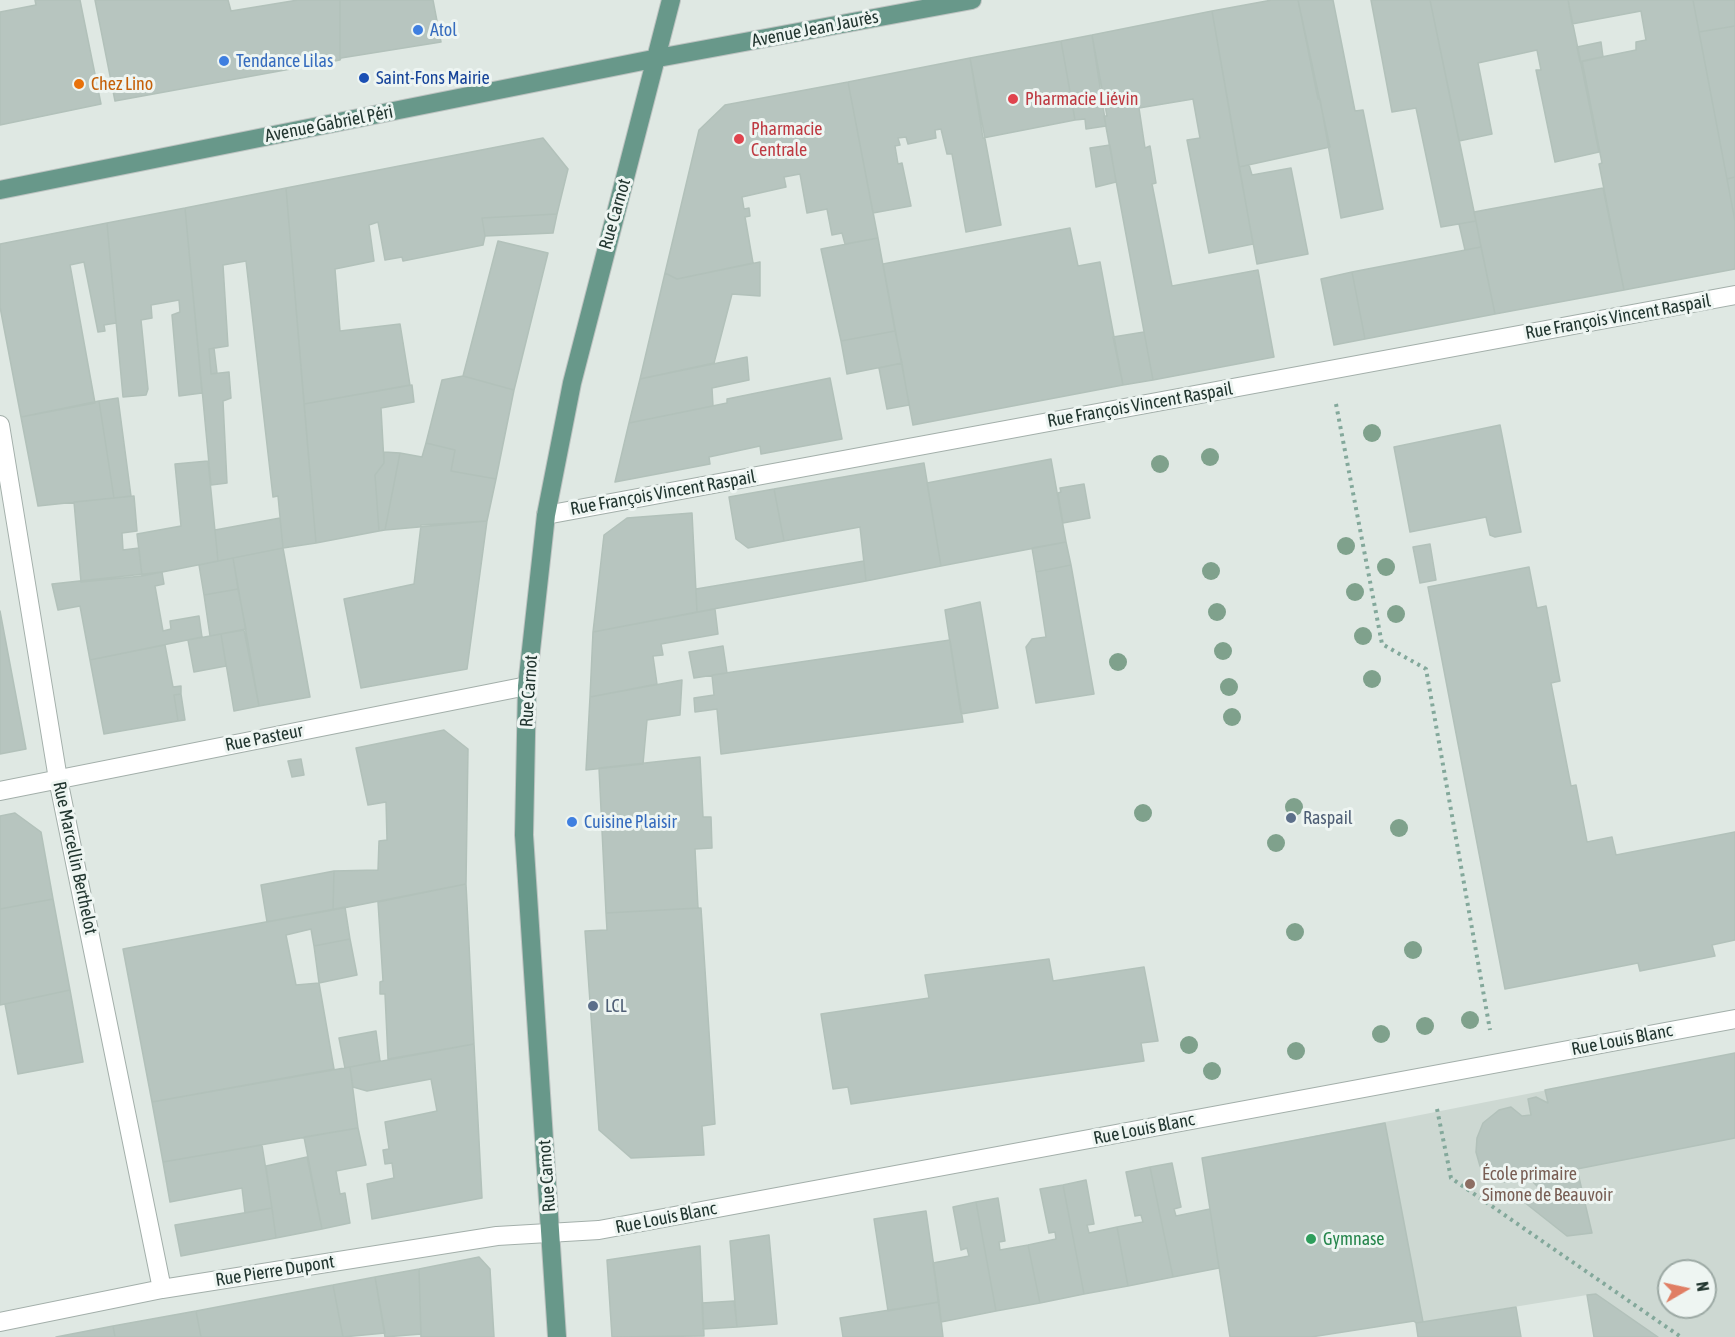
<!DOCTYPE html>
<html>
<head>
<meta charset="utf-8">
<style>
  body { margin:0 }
  #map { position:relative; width:1735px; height:1337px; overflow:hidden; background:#dfe8e3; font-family:"Asap Condensed",sans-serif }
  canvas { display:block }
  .north { position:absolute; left:1657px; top:1259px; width:60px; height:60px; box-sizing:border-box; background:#eef5f2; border:2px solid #9ca9a4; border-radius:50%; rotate:81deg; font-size:16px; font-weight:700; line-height:24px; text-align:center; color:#223630 }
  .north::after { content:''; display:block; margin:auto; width:21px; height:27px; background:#e07e64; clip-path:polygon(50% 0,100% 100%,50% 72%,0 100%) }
</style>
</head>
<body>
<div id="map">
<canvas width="1735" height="1337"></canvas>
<div class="north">N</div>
</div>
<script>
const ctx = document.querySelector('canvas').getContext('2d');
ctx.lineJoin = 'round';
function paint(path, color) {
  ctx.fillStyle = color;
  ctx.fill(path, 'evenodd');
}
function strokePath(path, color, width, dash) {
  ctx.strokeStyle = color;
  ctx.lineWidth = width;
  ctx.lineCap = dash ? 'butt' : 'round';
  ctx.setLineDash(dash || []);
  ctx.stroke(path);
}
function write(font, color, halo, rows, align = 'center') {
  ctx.font = font + ' "Asap Condensed",sans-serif';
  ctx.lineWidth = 6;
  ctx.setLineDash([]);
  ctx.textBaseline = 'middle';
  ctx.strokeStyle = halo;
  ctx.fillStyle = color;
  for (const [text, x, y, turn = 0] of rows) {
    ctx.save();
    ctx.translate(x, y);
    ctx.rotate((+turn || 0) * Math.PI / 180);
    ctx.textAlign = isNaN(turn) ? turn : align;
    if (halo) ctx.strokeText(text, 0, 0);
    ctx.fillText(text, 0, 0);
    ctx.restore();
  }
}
paint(new Path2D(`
  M1735,1053V1337H1594L1587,1295L1416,1323L1414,1321L1311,1337H1230L1202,1158ZM1669,1271H1705V1307H1669Z`), '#cdd8d2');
const building = new Path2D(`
  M35,0H80L101,104L0,125V12L36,5Z
  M95,0H228L231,11L298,0H340V60L115,101Z
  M340,0H433L441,42L341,58L340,60Z
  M1272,0H1298L1330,147L1239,167L1212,11Z
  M1298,0H1333L1355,111L1363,110L1383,209L1341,218L1320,99H1318Z
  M1371,0H1430L1476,221L1441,227L1416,108L1392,112Z
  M1430,0H1568L1599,152L1555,162L1536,70H1541L1537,50L1478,63L1492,134L1459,141Z
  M1568,0H1693L1735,221V269L1624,290L1599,164L1602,163L1582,61L1636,50V42L1646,40L1641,11L1572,24Z
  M1693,0H1735V26L1699,32Z
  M1212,11L1253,244L1209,253L1187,140L1200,138L1193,99L1139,108L1145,148L1150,146L1156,183L1152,184L1172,286L1258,270L1274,357L1153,380L1104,116H1107L1092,35Z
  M1735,26V177L1727,179L1699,32Z
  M1092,35L1106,126L1086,129L1085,119L1075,120L1061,41Z
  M1061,41L1075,120L983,138L970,58Z
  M1601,42L1603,57L1580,62L1577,47Z
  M970,58L1001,225L966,232L952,154H947L941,129L935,130L936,138L908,144L906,137L898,138L900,145L895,146L898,164L902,163L911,206L873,213L848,82Z
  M848,82L878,238L845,244L842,233L832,235L827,209L807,213L800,174L784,177L786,187L742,197L744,209L749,208L750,216L745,217L753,263L677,279L665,273L699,130L725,105Z
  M543,138L568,169L557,214L482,218L485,236L483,245L403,261L402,257L385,260L378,222L369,225L374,261L335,269L340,331L400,324L410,385L304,404L286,188Z
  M1110,145L1116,182L1096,187L1090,148Z
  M1249,165L1252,175L1291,168L1308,254L1257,264L1239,167Z
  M1735,177V221L1727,179Z
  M286,188L316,543L283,548L278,496L273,497L246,261L223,265L228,346L209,349L211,374L229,372L231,398L223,401L227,483L211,485L185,208Z
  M1603,188L1624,290L1495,314L1474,212Z
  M185,208L202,393L179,396L172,315L180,312L179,300L151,305L152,318L141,320L148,389L146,395L123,397L107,223Z
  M557,214L553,233L485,236L482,218Z
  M1476,221L1481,247L1465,250L1459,224Z
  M107,223L116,323L104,325L105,331L98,332L84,262L70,265L95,403L21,417L0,307V244Z
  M1070,228L1078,266L1100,262L1123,385L913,425L883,264Z
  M878,238L895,331L841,341L821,249Z
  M498,241L548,253L514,390L463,376Z
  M1481,247L1495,314L1365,339L1352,272Z
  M760,262V296L732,294L714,363L640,379L665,273L677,279Z
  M1352,272L1365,339L1334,345L1321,279Z
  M895,331L902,363L847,374L841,341Z
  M1144,332L1153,380L1123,385L1113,337Z
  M214,348L217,373L211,374L209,349Z
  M747,357L749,380L712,388L713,406L629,423L640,379Z
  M902,363L909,405L887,409L879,368Z
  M463,376L514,390L496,479L451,471L455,450L426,443L442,380Z
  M830,378L842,439L761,454L760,446L709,457L710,464L615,482L629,423L727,403V399Z
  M412,385L414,402L381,408L384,463L375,475L379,531L316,543L304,404Z
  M118,398L131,496L114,498L99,401Z
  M99,401L114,498L38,506L21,417Z
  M1500,425L1521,532L1495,537L1490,535L1486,517L1410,532L1394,447Z
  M426,443L455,450L451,471L496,479L487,521L385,530L400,453L422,457Z
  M384,452L400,453L385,530L379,531L375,475L384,463Z
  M1051,459L1066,542L941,566L927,483Z
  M208,461L218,561L142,576L137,534L181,526L175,464Z
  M924,463L941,566L866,581L860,527L784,541L774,489Z
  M1084,484L1090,518L1063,523L1058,493L1061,492L1060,488Z
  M774,489L784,541L748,548L736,539L729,497Z
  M134,496L137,531L122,533L123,550L139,548L142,576L81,582L74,502Z
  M692,513L697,612L593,632L604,535L627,518Z
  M280,518L283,548L218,561L215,530Z
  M487,521L467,669L361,688L344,599L414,584L421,525Z
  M1066,542L1071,565L1036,572L1032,548Z
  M1430,544L1436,580L1420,583L1413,547Z
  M283,548L310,697L259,706L233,558Z
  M233,558L238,589L204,595L199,565Z
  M864,561L866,581L697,612L696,589Z
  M1071,565L1094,694L1036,703L1026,647L1032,639L1046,637L1036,572Z
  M1529,567L1537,608L1546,606L1560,681L1551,683L1571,786L1576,785L1587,842L1612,837L1616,855L1735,832V940L1712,945L1715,956L1640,971L1638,963L1505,989L1428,587Z
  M162,572L164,584L155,586L163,631L171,629L170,621L199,616L202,637L90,660L80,606L58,610L52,584Z
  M238,589L246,629L210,636L204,595Z
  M980,602L998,708L961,714L945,610Z
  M715,609L718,634L661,644L663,655L653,656L657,684L590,697L593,632Z
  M0,611L26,749L0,754Z
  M244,630L259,706L234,711L221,634Z
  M221,634L226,666L194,672L188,640Z
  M950,640L963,722L721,754L717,709L695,712L694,698L714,695L712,675Z
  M165,645L173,687L181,686V694L174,695L178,721L104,734L90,660Z
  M723,646L727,673L694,678L689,652Z
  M682,680L680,715L647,720L643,764L586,770L590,697Z
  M181,694L185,720L178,721L174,695Z
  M444,730L468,749L466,884L333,910L334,871L378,870L379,841L387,840L386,802L368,805L356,748Z
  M700,757L703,817H711L712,848L695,849L698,908L606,913L599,768Z
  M301,759L304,775L292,777L288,761Z
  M15,813L41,832L53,899L0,909V816Z
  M334,871L333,910L267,922L261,885Z
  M466,884L474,1044L388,1059L385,994H380V982L383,981L378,902Z
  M53,899L70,990L0,1005V909Z
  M345,907L350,939L314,946L311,929L286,935L296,985L319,983L334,1069L152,1102L123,949Z
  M701,908L715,1124L702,1126L704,1155L631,1158L599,1130L585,931L607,930L606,913Z
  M350,939L357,975L319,983L314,946Z
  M1049,959L1053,981L1144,967L1158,1041L1141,1043L1144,1061L851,1104L848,1087L833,1089L821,1014L929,998L925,975Z
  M70,990L83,1062L18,1074L5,1004Z
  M376,1031L380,1061L345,1068L339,1038Z
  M474,1044L482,1198L372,1219L367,1184L394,1178L392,1163L385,1164L383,1150L389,1149L385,1122L437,1111L431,1079L367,1091L353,1087L350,1067Z
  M1735,1053V1138L1577,1169L1592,1233L1567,1236L1524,1202L1540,1189L1526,1175L1514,1182H1503L1485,1173L1480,1166L1476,1152L1477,1138L1483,1123L1499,1110L1511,1107L1522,1116L1531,1115L1528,1099L1536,1097L1548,1103L1545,1090Z
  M350,1067L358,1128L163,1162L152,1102Z
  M1385,1123L1423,1322L1416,1323L1414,1321L1311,1337H1230L1202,1158Z
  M358,1128L366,1165L336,1171L340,1194L345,1193L350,1223L322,1229L304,1137Z
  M262,1145L272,1208L245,1213L242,1188L170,1202L163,1162Z
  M307,1157L322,1229L276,1238L266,1166Z
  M1172,1163L1181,1207L1174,1209L1176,1216L1210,1209L1219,1268L1173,1277L1150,1167Z
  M1150,1167L1173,1277L1128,1286L1117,1227L1143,1222L1141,1215L1135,1216L1126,1172Z
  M1086,1180L1094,1224L1087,1225L1089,1233L1117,1227L1128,1286L1084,1294L1063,1185Z
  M1063,1185L1084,1294L1040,1303L1028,1245L1056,1239L1055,1232L1049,1233L1040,1189Z
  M998,1198L1005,1241L999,1242L1000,1250L1028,1245L1040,1303L996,1311L976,1202Z
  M976,1202L996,1311L941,1322L933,1263L969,1256L967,1248L961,1250L953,1207Z
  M272,1208L276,1238L181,1256L175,1225Z
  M926,1211L939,1302L888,1311L874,1219Z
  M769,1235L777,1324L737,1327L730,1241Z
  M700,1246L704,1336L612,1337L607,1260Z
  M479,1257L490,1269L494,1337H421L419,1269Z
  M419,1269L421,1334L385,1337L375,1277Z
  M375,1277L385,1333L343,1337L333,1285Z
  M333,1285L343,1337H201L196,1311Z
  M1596,1294L1658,1337H1594L1587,1295Z
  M734,1301L737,1327L703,1329L702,1303Z
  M939,1302L943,1337H843L840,1318Z
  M1516,1307L1521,1337H1418L1416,1323Z
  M196,1311L201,1337H115L113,1326Z
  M113,1326L115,1337H56Z`);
paint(building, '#b7c5bf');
strokePath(building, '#b2c1ba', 1.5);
const minor = new Path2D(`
  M0,425L58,779L162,1289
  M546,515L1735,295
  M0,791L527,686
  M0,1322L162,1289L497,1236L599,1230L1735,1019`);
const major = new Path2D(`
  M0,190L658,58L972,0
  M557,1337L524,835L527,686L546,515L572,383L671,0`);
strokePath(minor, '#a3afaa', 20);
strokePath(major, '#bdc3c1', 20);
strokePath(new Path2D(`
  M1336,404L1382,644L1426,669L1490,1030
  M1437,1109L1451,1178L1681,1337`), '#83a89b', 4, [3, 4.5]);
strokePath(minor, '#fff', 18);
strokePath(major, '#68988a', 18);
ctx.fillStyle = '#7fa18c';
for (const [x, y] of [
  [1372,433],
  [1210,457],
  [1160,464],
  [1346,546],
  [1386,567],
  [1211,571],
  [1355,592],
  [1217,612],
  [1396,614],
  [1363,636],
  [1223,651],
  [1118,662],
  [1372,679],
  [1229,687],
  [1232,717],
  [1294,807],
  [1143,813],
  [1399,828],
  [1276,843],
  [1295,932],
  [1413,950],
  [1470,1020],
  [1425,1026],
  [1381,1034],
  [1189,1045],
  [1296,1051],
  [1212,1071]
]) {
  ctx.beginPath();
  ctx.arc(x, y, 9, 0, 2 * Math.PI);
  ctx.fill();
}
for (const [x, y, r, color] of [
  [418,30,6,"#3f7fe0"],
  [224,61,6,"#3f7fe0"],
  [364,78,6,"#1a4fb4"],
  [79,84,6,"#e8710a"],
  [1013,99,6,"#e0444e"],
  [739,139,6,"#e0444e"],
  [1291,818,6,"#5c6f8a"],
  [572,822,6,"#3f7fe0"],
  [593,1006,6,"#5c6f8a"],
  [1470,1184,6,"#8d6e63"],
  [1311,1239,6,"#2e9e5b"]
]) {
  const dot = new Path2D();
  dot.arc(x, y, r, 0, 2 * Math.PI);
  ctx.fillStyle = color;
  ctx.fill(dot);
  strokePath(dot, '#eef5f2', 2);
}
write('18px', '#223630', '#eef5f2', [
  ["Avenue Jean Jaurès",815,29,-11],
  ["Avenue Gabriel Péri",329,124,-11],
  ["Rue Carnot",615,214,-74],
  ["Rue François Vincent Raspail",1618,317,-10],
  ["Rue François Vincent Raspail",1140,405,-10],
  ["Rue François Vincent Raspail",663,493,-10],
  ["Rue Carnot",529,691,-86],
  ["Rue Pasteur",264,738,-11],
  ["Rue Marcellin Berthelot",75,858,78],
  ["Rue Louis Blanc",1622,1040,-11],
  ["Rue Louis Blanc",1144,1129,-11],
  ["Rue Carnot",547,1176,-94],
  ["Rue Louis Blanc",666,1218,-11],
  ["Rue Pierre Dupont",275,1271,-9]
]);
write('18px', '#366cbe', '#eef5f2', [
  ["Atol",430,30],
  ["Tendance Lilas",236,61],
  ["Cuisine Plaisir",584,822]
], 'left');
write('18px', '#164399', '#eef5f2', [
  ["Saint-Fons Mairie",376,78]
], 'left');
write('18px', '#c56008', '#eef5f2', [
  ["Chez Lino",91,84]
], 'left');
write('18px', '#be3a42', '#eef5f2', [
  ["Pharmacie Liévin",1025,99],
  ["Pharmacie",751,129],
  ["Centrale",751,150]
], 'left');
write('18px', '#4e5e75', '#eef5f2', [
  ["Raspail",1303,818],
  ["LCL",605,1006]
], 'left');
write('18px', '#785e54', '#eef5f2', [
  ["École primaire",1482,1174],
  ["Simone de Beauvoir",1482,1195]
], 'left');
write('18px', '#27864d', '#eef5f2', [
  ["Gymnase",1323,1239]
], 'left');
</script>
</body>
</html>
